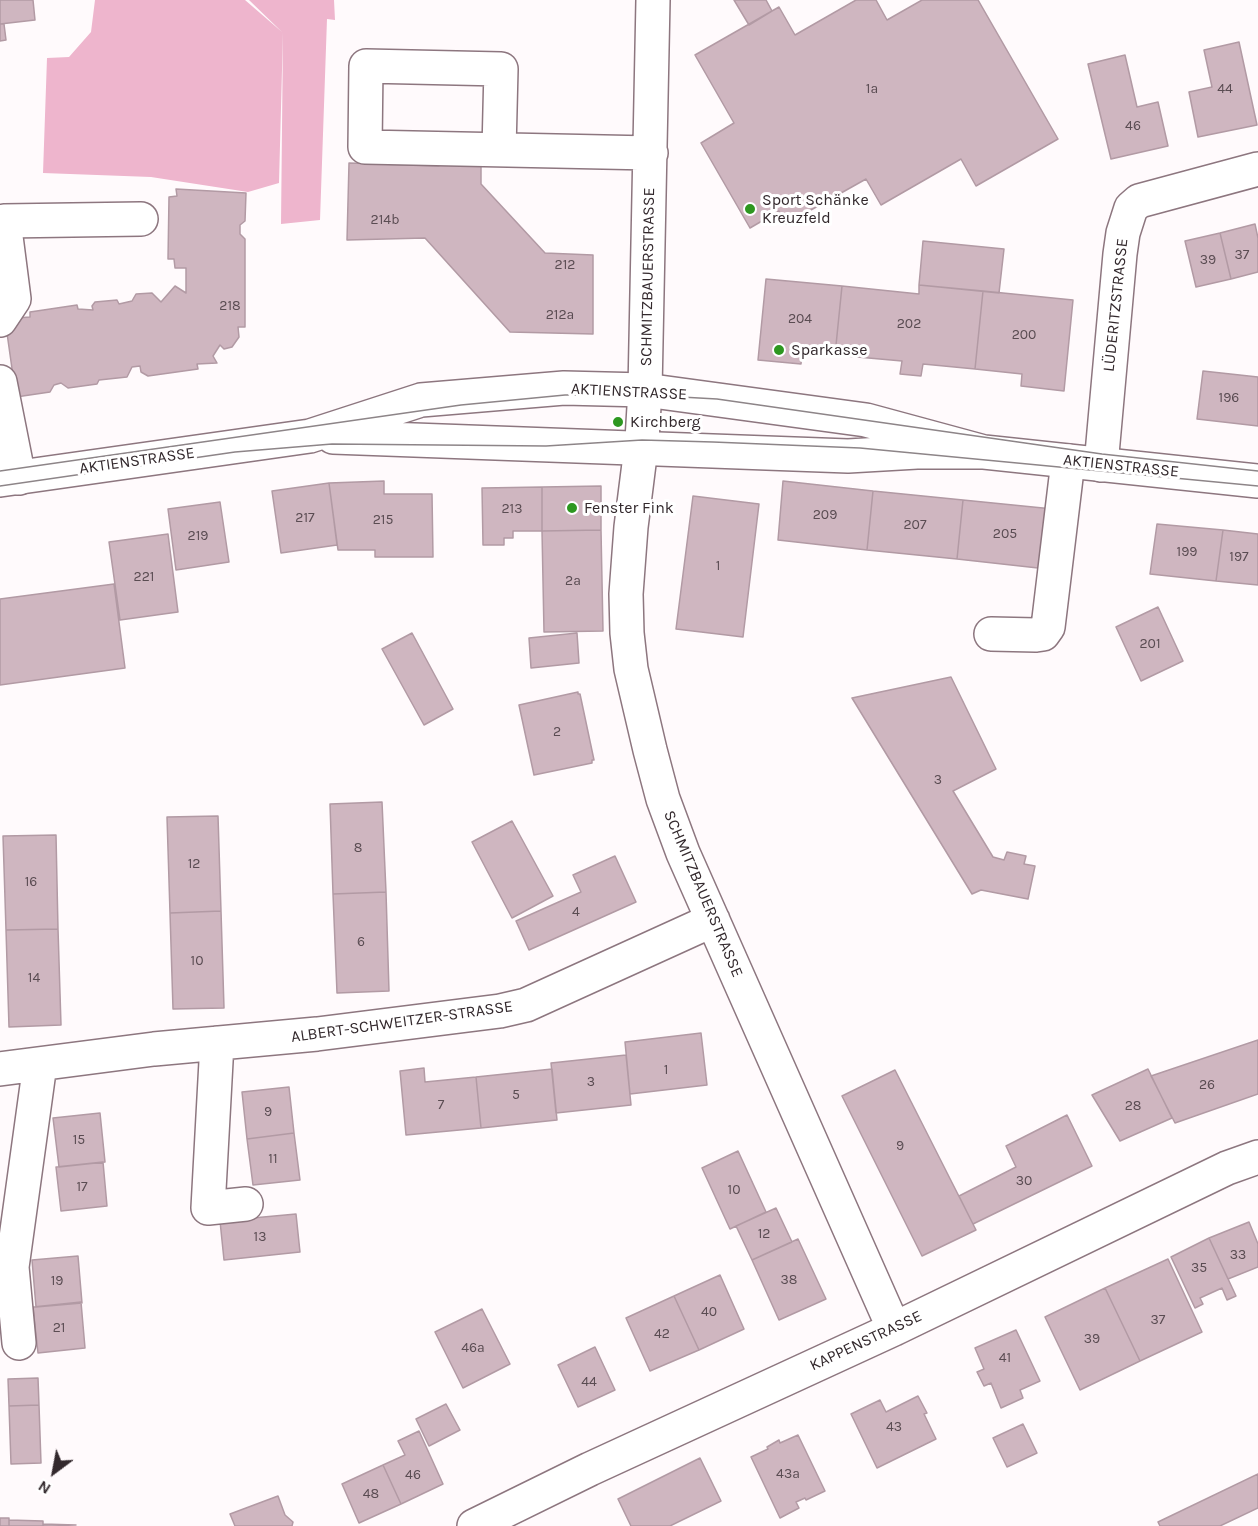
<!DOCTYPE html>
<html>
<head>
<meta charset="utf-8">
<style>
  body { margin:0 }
  #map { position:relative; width:1258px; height:1526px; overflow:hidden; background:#fffafc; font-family:Karla,sans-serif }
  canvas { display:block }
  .north { position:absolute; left:24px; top:1442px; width:60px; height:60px; -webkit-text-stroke:4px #fff; paint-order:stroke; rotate:212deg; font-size:16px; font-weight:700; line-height:24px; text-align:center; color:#33292d }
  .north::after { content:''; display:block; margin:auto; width:21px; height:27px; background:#33292d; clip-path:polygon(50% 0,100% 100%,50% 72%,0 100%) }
</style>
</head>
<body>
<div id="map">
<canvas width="1258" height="1526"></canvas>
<div class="north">N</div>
</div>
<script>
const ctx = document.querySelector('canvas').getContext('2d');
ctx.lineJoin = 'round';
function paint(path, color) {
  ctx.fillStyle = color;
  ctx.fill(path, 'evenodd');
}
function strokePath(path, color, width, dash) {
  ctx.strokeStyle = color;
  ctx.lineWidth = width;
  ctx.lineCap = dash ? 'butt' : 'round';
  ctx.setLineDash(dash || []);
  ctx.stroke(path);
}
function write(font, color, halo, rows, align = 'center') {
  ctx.font = font + ' Karla,sans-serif';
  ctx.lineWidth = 6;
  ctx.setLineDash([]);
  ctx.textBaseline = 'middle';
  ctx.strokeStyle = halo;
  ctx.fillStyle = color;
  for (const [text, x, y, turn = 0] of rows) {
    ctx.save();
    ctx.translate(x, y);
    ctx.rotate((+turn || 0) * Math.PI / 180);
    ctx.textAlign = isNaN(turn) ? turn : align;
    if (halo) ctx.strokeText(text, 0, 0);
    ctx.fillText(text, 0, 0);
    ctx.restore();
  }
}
paint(new Path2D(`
  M95,0H245L282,32L249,0H334L335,20L327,19L320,220L281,224L283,32L279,183L248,192L151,177L43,173L47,58L69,57L91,32Z`), '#eeb5cd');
const building = new Path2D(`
  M0,0H33L35,20L0,24Z
  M734,0H766L772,11L749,25Z
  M856,0H876L887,20L922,0H978L1058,139L976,186L961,159L881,205L866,179L786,224L779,211L750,228L701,143L734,123L695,55L779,7L795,35Z
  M0,24H4L6,40L0,41Z
  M1239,42L1257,125L1198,137L1189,92L1212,87L1204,50Z
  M1125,55L1137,107L1158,102L1168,146L1111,159L1088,64Z
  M438,160L481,161V184L545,253L593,255V334L510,332L425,238L347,240L349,163L439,166Z
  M176,189L246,193L245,221L240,225V234L245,239V327H238L239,337L232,347L224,349L220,345L213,356L217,363L197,364L198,369L148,376L141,372L140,366L132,367L127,377L99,380L97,384L68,388L61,383L54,385L50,392L16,397L6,326L16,318L30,317V312L77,305L78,309L93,310L92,306L95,302L117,300L119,304L132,301L136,294L152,293L161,302L175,286L186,293V268H175L174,259H168L169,197L177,196Z
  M1255,224L1258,238V272L1231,279L1220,233Z
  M1220,233L1231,279L1196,287L1185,241Z
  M923,241L1004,249L999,293L919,285Z
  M766,279L842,286L835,355L802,352L801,364L758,360Z
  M919,285L983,291L975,369L923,364L921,376L900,374L902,361L835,355L842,286L919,294Z
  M983,291L1073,300L1064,391L1021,386L1022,374L975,369Z
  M1203,371L1258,377V426L1197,419Z
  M384,481V494H432L433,557H375V550H338L329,483Z
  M783,481L873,491L867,550L778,540Z
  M329,483L337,545L281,553L272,491Z
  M601,486V530L542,531V487Z
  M542,487V531H513V538H504V545H483L482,488Z
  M873,491L963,500L957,559L867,550Z
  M693,496L759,504L743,637L676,629Z
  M963,500L1053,509L1047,569L957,559Z
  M220,502L229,562L176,570L168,509Z
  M1157,524L1223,530L1216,581L1150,574Z
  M601,530L603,631L544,632L542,531Z
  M1223,530L1258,534V585L1216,581Z
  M168,534L178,612L120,620L109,542Z
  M114,584L125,668L0,685V599Z
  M1158,607L1183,661L1141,681L1116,627Z
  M412,633L453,709L424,725L382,649Z
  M577,633L579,663L531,668L529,638Z
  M951,677L996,769L953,791L993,857L1004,860L1007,852L1026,856L1024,864L1035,866L1028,899L981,890L972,894L852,698Z
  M578,692V694H580L594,760H592V763L534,775L519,705Z
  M382,802L386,892L333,894L330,804Z
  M218,816L221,911L170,913L167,817Z
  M512,821L553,896L512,918L472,842Z
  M56,835L58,929L6,930L3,836Z
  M615,856L636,902L529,950L516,921L581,892L573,875Z
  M386,892L389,991L337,993L333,894Z
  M221,911L224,1008L173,1009L170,913Z
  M58,929L61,1025L9,1027L6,930Z
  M701,1033L707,1085L630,1094L625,1042Z
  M1258,1040V1094L1175,1123L1151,1076Z
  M626,1055L631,1105L556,1113L551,1063Z
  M424,1068L425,1082L476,1077L481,1128L406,1135L400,1071Z
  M552,1069L557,1120L481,1128L476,1077Z
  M1148,1069L1172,1118L1120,1141L1092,1095Z
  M895,1070L976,1230L922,1256L842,1096Z
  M289,1087L294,1133L247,1139L242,1092Z
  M100,1113L105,1162L59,1167L53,1118Z
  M1067,1115L1092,1166L973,1224L959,1196L1016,1167L1006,1146Z
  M294,1133L300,1180L253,1185L247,1139Z
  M738,1151L766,1212L730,1229L702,1168Z
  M103,1162L107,1206L61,1211L56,1167Z
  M776,1208L792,1242L752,1260L736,1226Z
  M296,1214L300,1252L224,1260L220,1221Z
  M1249,1222L1258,1244V1267L1228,1279L1209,1238Z
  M1209,1238L1236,1296L1227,1300L1222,1288L1200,1298L1203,1304L1195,1308L1171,1257Z
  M798,1239L826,1299L779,1320L752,1260Z
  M78,1256L82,1303L36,1307L32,1260Z
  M1168,1259L1202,1332L1140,1361L1105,1288Z
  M720,1275L744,1329L699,1350L674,1296Z
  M1105,1288L1140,1361L1080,1390L1045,1317Z
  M674,1296L699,1350L650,1371L626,1318Z
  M81,1302L85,1348L38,1353L33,1307Z
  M482,1309L510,1364L463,1388L435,1332Z
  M1016,1330L1040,1381L1020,1390L1023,1398L1001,1408L991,1383L984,1386L977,1372L984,1369L975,1348Z
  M595,1347L615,1390L578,1407L558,1365Z
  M38,1378L39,1405L9,1406L8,1379Z
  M918,1396L927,1413L924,1414L936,1439L877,1468L851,1414L880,1400L886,1412Z
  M446,1404L460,1430L429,1446L416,1419Z
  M39,1405L41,1463L11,1464L9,1406Z
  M1023,1424L1037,1453L1007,1467L993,1438Z
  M419,1431L443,1484L401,1504L383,1465L405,1455L398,1441Z
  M798,1435L825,1491L806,1500L805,1498L796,1502L799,1508L780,1518L751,1457L768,1449L767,1447L779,1440L780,1443Z
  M700,1458L721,1501L670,1526H631L618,1499Z
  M383,1465L401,1504L359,1523L342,1484Z
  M1258,1474V1508L1220,1526H1160L1158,1522Z
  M278,1496L285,1515L293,1522L292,1526H235L230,1514Z
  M0,1518H9V1526H0Z
  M9,1520L43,1521V1526H9Z
  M43,1524L76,1525L43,1526Z`);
paint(building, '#cfb6c0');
strokePath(building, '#b29aa4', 1.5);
const minor = new Path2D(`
  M653,0L645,390L642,440L631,527L626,594L627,633L631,669L650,750L663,799L683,853L894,1329
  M499,150L501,69L366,66L365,147L651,153
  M0,320L14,299L4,221L141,219
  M0,382L19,478
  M1101,465L1120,254L1123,233L1131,208L1139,201L1258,169
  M991,634L1036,635L1043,634L1048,627L1068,461
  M217,1043L208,1208L246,1204
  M0,1069L154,1049L317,1034L500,1011L526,1005L713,920
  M19,1343L12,1267L40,1064
  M474,1526L590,1469L894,1329L1227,1168L1258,1157`);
const major = new Path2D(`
  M333,437L848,456L917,452H984L1258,481
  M0,480L310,436L421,400L564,388L645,390L866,420L984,452`);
strokePath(minor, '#8d767f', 36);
strokePath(major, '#8d767f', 36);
strokePath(minor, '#fff', 33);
strokePath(major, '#fff', 33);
strokePath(new Path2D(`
  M0,471L461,405L565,395H645L717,399L1102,454L1258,471
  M0,486L235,452L332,444L546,446L642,440L713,442L860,448L1258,486`), '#8d8588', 1.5);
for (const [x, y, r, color] of [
  [750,209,6,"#2d9720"],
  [779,350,6,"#2d9720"],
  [618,422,6,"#2d9720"],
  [572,508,6,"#2d9720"]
]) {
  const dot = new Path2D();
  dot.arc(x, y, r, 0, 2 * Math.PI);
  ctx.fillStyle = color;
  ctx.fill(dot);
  strokePath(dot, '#fff', 2);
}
write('14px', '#5a4c52', null, [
  ["1a",872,89],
  ["44",1225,89],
  ["46",1133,126],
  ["214b",385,220],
  ["37",1242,255],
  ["39",1208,260],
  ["212",565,265],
  ["218",230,306],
  ["212a",560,315],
  ["204",800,319],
  ["202",909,324],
  ["200",1024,335],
  ["196",1229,398],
  ["213",512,509],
  ["209",825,515],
  ["217",305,518],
  ["215",383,520],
  ["207",915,525],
  ["205",1005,534],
  ["219",198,536],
  ["199",1187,552],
  ["197",1239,557],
  ["1",718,566],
  ["221",144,577],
  ["2a",573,581],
  ["201",1150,644],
  ["2",557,732],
  ["3",938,780],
  ["8",358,848],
  ["12",194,864],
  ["16",31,882],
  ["4",576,912],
  ["6",361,942],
  ["10",197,961],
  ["14",34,978],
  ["1",666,1070],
  ["3",591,1082],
  ["26",1207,1085],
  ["5",516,1095],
  ["7",441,1105],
  ["28",1133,1106],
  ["9",268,1112],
  ["15",79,1140],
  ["9",900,1146],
  ["11",273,1159],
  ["30",1024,1181],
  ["17",82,1187],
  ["10",734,1190],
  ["12",764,1234],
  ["13",260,1237],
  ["33",1238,1255],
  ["35",1199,1268],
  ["38",789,1280],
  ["19",57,1281],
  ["40",709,1312],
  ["37",1158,1320],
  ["21",59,1328],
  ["42",662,1334],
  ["39",1092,1339],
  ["46a",473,1348],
  ["41",1005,1358],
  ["44",589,1382],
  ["43",894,1427],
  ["43a",788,1474],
  ["46",413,1475],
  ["48",371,1494]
]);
write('16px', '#33292d', '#fff', [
  ["Sport Schänke",762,200],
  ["Kreuzfeld",762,218],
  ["Sparkasse",791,350],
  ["Kirchberg",630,422],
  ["Fenster Fink",584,508]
], 'left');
write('16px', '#33292d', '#fff', [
  ["SCHMITZBAUERSTRASSE",648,277,-89],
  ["LÜDERITZSTRASSE",1116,305,-84],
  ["AKTIENSTRASSE",629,392,3],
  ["AKTIENSTRASSE",137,461,-8],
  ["AKTIENSTRASSE",1121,466,6],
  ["SCHMITZBAUERSTRASSE",703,894,67],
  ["ALBERT-SCHWEITZER-STRASSE",402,1022,-8],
  ["KAPPENSTRASSE",866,1341,-25]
]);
</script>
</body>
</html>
